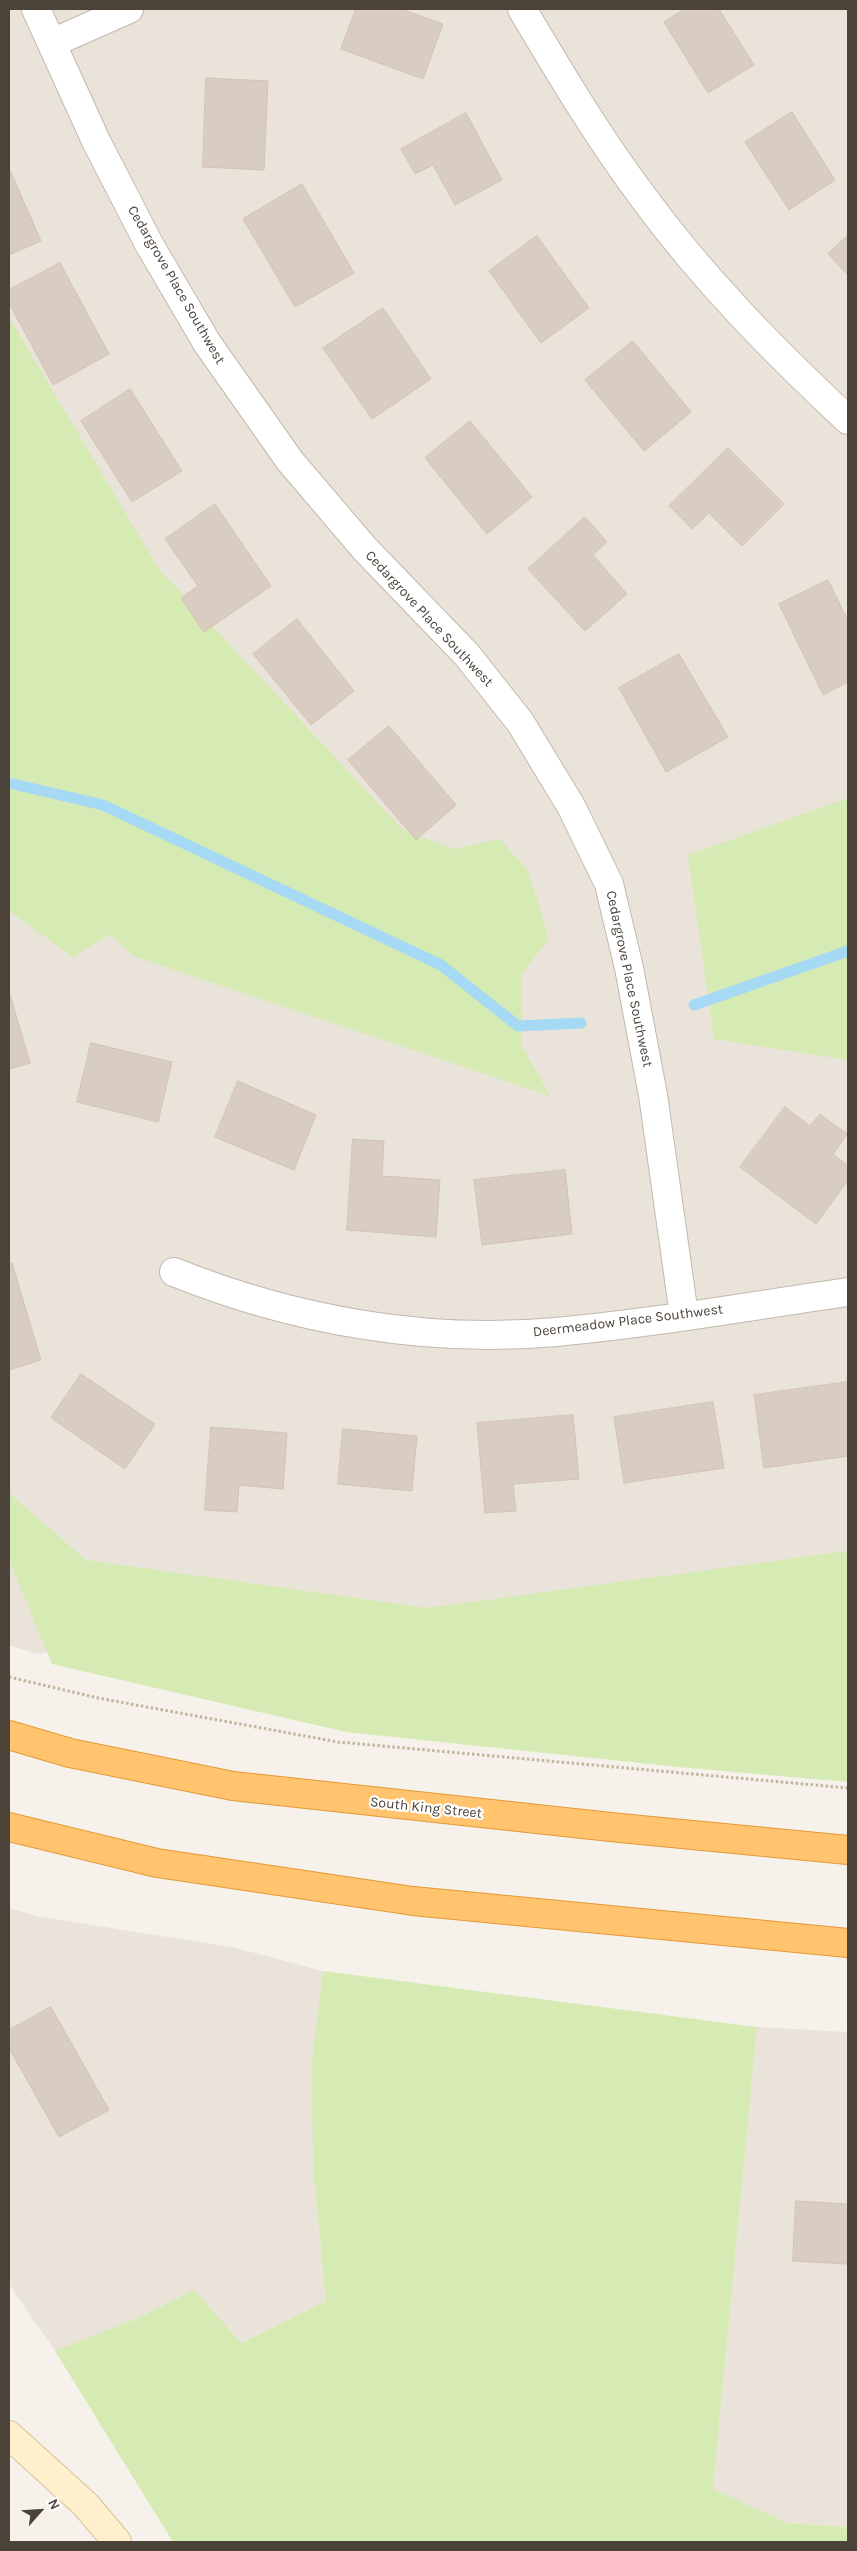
<!DOCTYPE html>
<html>
<head>
<meta charset="utf-8">
<style>
  body { margin:0 }
  #map { position:relative; width:857px; height:2551px; overflow:hidden; background:#f6f2eb; font-family:Karla,sans-serif }
  canvas { display:block }
  .frame { position:absolute; inset:0; border:10px solid #4b4238; pointer-events:none }
  .north { position:absolute; left:15px; top:2486px; width:50px; height:50px; -webkit-text-stroke:4px #fff; paint-order:stroke; rotate:64deg; font-size:14px; font-weight:700; line-height:20px; text-align:center; color:#4b4238 }
  .north::after { content:''; display:block; margin:auto; width:18px; height:22px; background:#4b4238; clip-path:polygon(50% 0,100% 100%,50% 72%,0 100%) }
</style>
</head>
<body>
<div id="map">
<canvas width="857" height="2551"></canvas>
<div class="frame"></div>
<div class="north">N</div>
</div>
<script>
const ctx = document.querySelector('canvas').getContext('2d');
ctx.lineJoin = 'round';
function paint(path, color) {
  ctx.fillStyle = color;
  ctx.fill(path, 'evenodd');
}
function strokePath(path, color, width, dash) {
  ctx.strokeStyle = color;
  ctx.lineWidth = width;
  ctx.lineCap = dash ? 'butt' : 'round';
  ctx.setLineDash(dash || []);
  ctx.stroke(path);
}
function write(font, color, halo, rows, align = 'center') {
  ctx.font = font + ' Karla,sans-serif';
  ctx.lineWidth = 4.5;
  ctx.setLineDash([]);
  ctx.textBaseline = 'middle';
  ctx.strokeStyle = halo;
  ctx.fillStyle = color;
  for (const [text, x, y, turn = 0] of rows) {
    ctx.save();
    ctx.translate(x, y);
    ctx.rotate((+turn || 0) * Math.PI / 180);
    ctx.textAlign = isNaN(turn) ? turn : align;
    if (halo) ctx.strokeText(text, 0, 0);
    ctx.fillText(text, 0, 0);
    ctx.restore();
  }
}
paint(new Path2D(`
  M9,9H848V1622L77,1648L36,1654L9,1645Z
  M9,1908L37,1916L236,1948L323,1971L313,2168L326,2301L240,2343L194,2290L138,2318L55,2351L9,2284Z
  M757,2027L848,2032V2527L787,2523L713,2490Z`), '#eae3d9');
paint(new Path2D(`
  M9,317L158,568L404,831L454,849L500,839L528,871L549,939L522,973V1046L550,1096L133,956L111,934L73,957L9,911Z
  M848,798V1060L714,1039L688,855Z
  M9,1493L86,1560L427,1608L848,1551V1782L678,1767L346,1732L52,1664L9,1560Z
  M323,1971L757,2027L713,2489L787,2523L848,2527V2542H173L55,2351L138,2318L194,2290L241,2343L326,2301L313,2168L312,2059Z`), '#d5ebb3');
strokePath(new Path2D(`
  M9,783L103,805L441,965L518,1026L581,1023
  M694,1005L848,951`), '#a6d9f4', 11);
const building = new Path2D(`
  M356,9H401L443,24L423,79L341,49Z
  M685,9H719L754,65L708,93L664,22Z
  M206,78L268,81L264,170L203,167Z
  M792,112L835,180L789,210L745,142Z
  M466,113L502,180L455,205L433,165L415,174L401,149Z
  M9,168L41,241L9,255Z
  M302,184L354,273L295,307L243,219Z
  M848,235V275L828,254Z
  M537,236L589,308L541,343L489,271Z
  M60,263L109,354L53,385L9,303V290Z
  M383,308L431,379L372,419L323,348Z
  M633,341L691,412L644,451L585,380Z
  M130,389L182,471L132,502L81,421Z
  M470,421L532,497L487,534L425,458Z
  M728,448L784,504L742,546L709,513L692,529L669,506Z
  M215,504L271,586L204,632L181,598L198,586L165,539Z
  M585,517L607,542L593,555L627,594L585,631L528,569Z
  M828,580L848,621V682L823,695L779,604Z
  M297,619L354,691L311,725L253,654Z
  M679,654L728,737L666,772L619,688Z
  M389,726L456,805L416,840L348,760Z
  M9,991L30,1063L9,1069Z
  M91,1043L172,1062L158,1122L77,1102Z
  M238,1081L316,1115L294,1170L215,1137Z
  M785,1107L810,1126L820,1114L847,1134L833,1154L848,1166V1180L816,1224L740,1167Z
  M353,1139L384,1141L382,1176L440,1180L436,1237L347,1230Z
  M565,1170L572,1234L482,1245L474,1180Z
  M12,1263L41,1360L9,1370V1264Z
  M81,1374L155,1424L125,1469L51,1418Z
  M848,1382V1456L764,1468L754,1395Z
  M713,1402L724,1468L624,1483L614,1417Z
  M573,1415L579,1479L513,1484L516,1511L485,1513L477,1423Z
  M211,1427L287,1433L283,1489L239,1485L237,1512L205,1510Z
  M343,1429L417,1436L412,1491L338,1484Z
  M51,2007L109,2110L59,2137L9,2048V2030Z
  M796,2201L848,2204V2264L793,2261Z`);
paint(building, '#d8cdc0');
strokePath(building, '#d3c4b2', 1);
const street = new Path2D(`
  M36,9L96,141L149,244L207,343L290,461L365,549L467,655L520,722L571,806L609,884L629,968L653,1095L684,1315
  M522,9C560,73 598,137 643,197C703,279 774,351 848,420
  M52,43L129,9
  M174,1272C293,1320 427,1344 556,1332C654,1323 751,1306 848,1292`);
const secondary = new Path2D(`
  M9,2435L86,2505L117,2542`);
const highway = new Path2D(`
  M9,1735L70,1753L233,1786L620,1828L848,1850
  M9,1827L157,1863L413,1901L848,1943`);
strokePath(street, '#c2b9ad', 30);
strokePath(secondary, '#d7c39a', 30);
strokePath(highway, '#e49937', 30);
strokePath(new Path2D(`
  M9,1677L98,1698L338,1742L848,1788`), '#c4b49d', 3, [2.5, 2.5]);
strokePath(street, '#fff', 28);
strokePath(secondary, '#ffefcc', 28);
strokePath(highway, '#ffc46d', 28);
write('14px', '#4b4238', '#fff', [
  ["Cedargrove Place Southwest",176,285,60],
  ["Cedargrove Place Southwest",429,619,47],
  ["Cedargrove Place Southwest",629,979,78],
  ["Deermeadow Place Southwest",628,1321,-7],
  ["South King Street",426,1808,6]
]);
</script>
</body>
</html>
